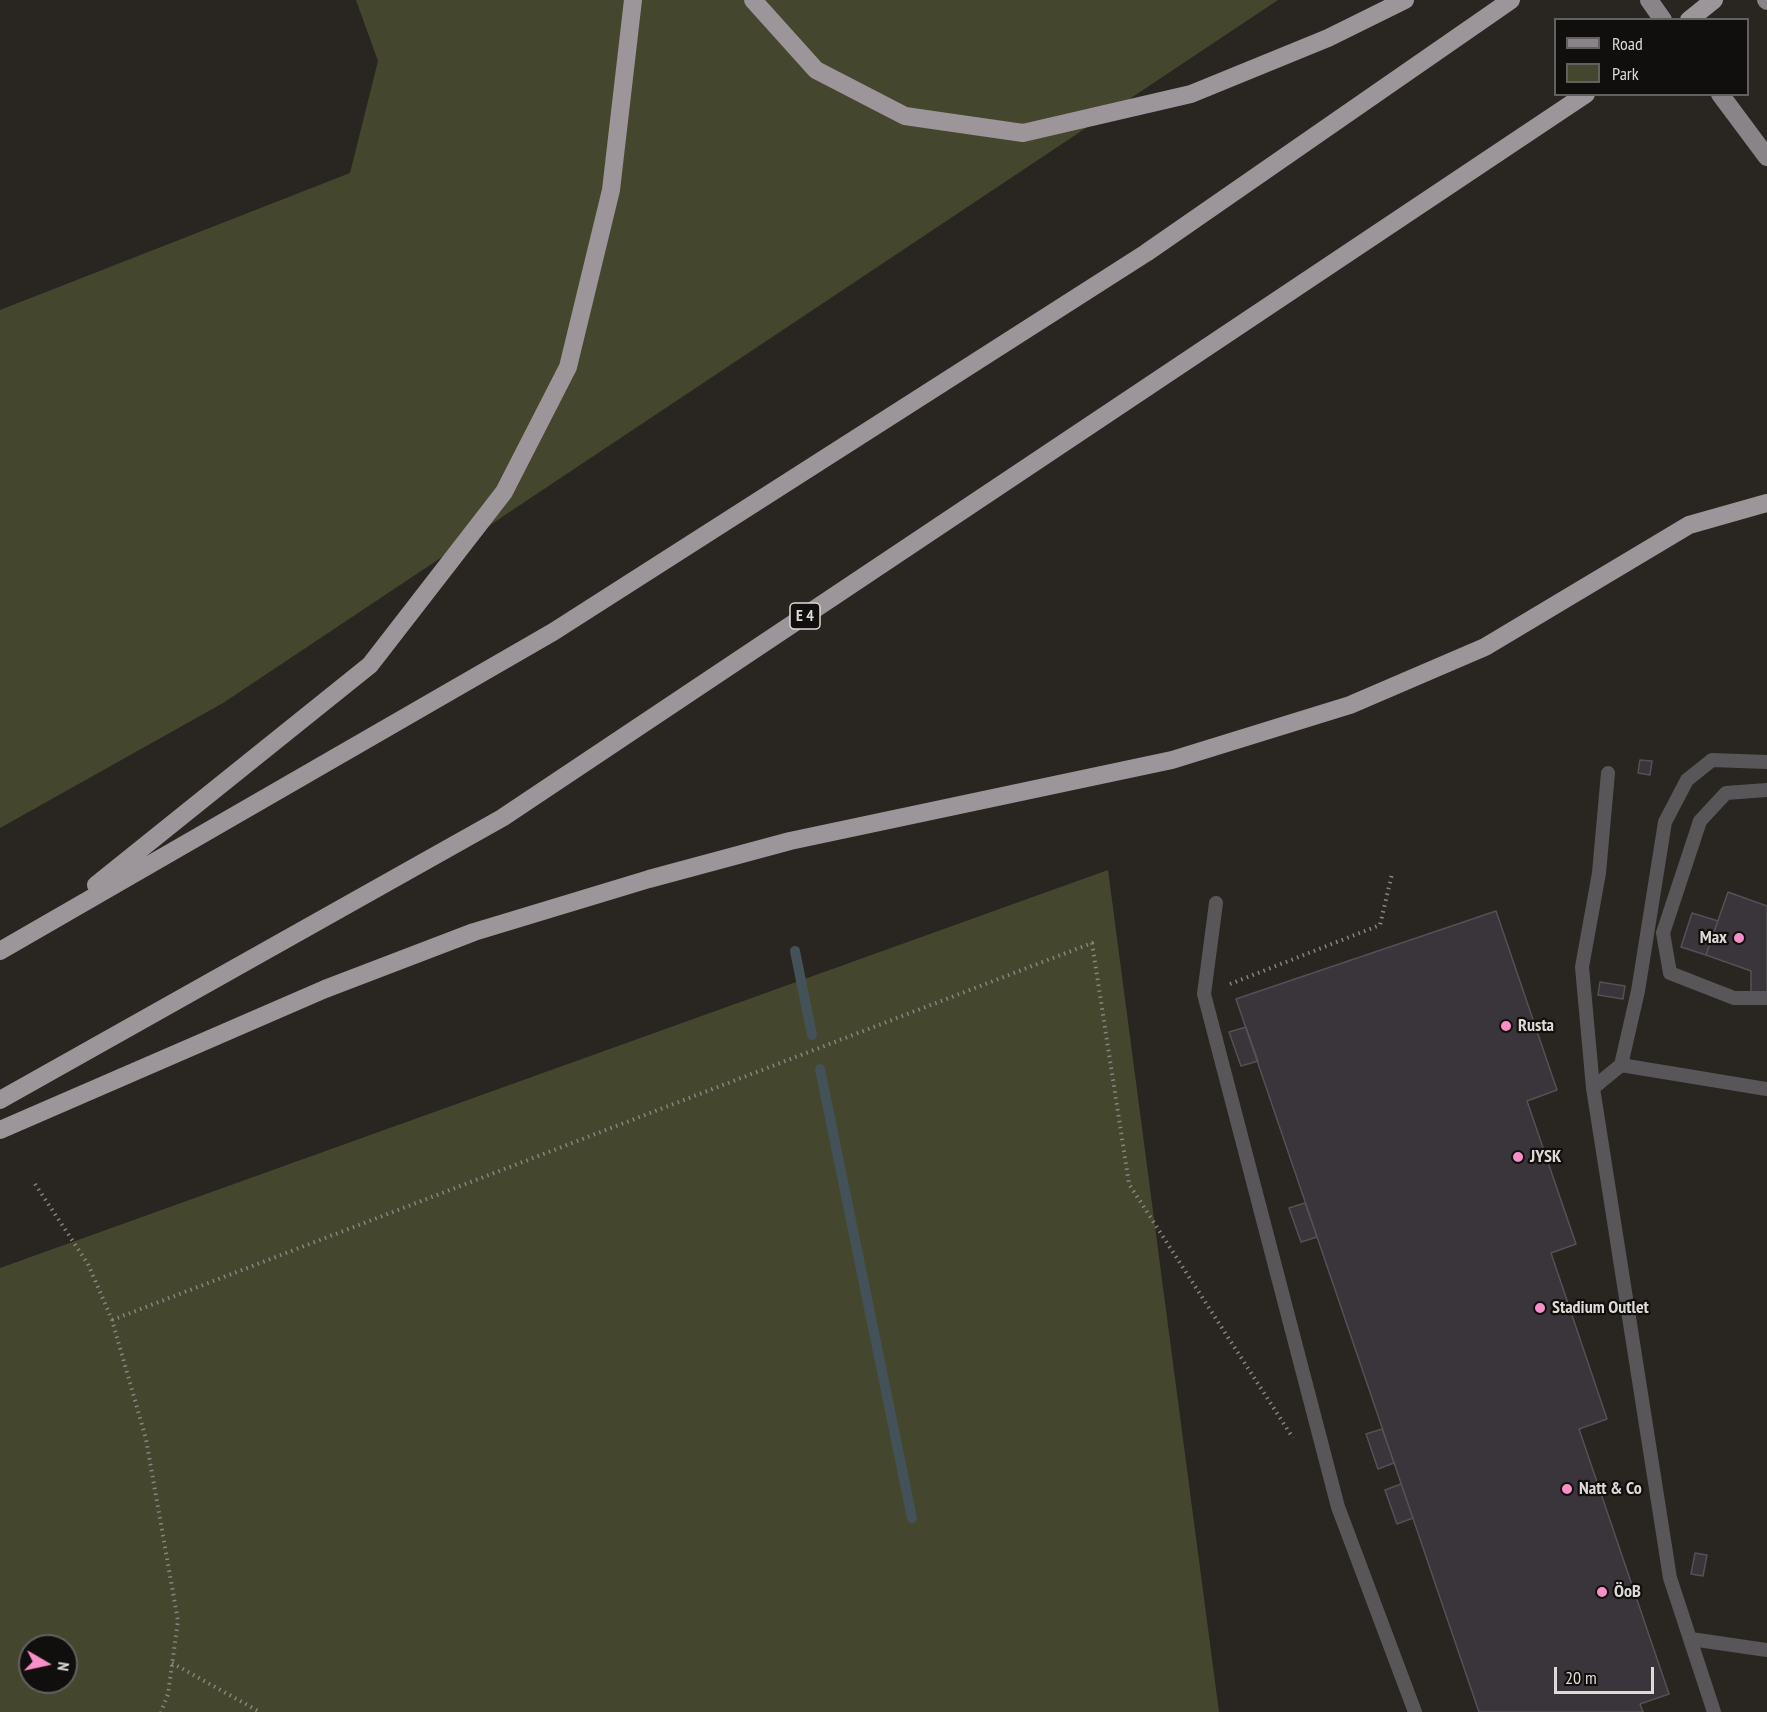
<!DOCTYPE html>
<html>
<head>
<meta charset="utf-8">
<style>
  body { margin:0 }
  #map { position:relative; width:1767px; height:1712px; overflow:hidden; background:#292621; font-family:"PT Sans Narrow",sans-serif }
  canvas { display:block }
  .legend { position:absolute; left:1554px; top:18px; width:195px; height:78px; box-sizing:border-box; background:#110f0d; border:2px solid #63605e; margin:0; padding:8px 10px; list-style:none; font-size:18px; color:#dddad8 }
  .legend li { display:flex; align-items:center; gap:12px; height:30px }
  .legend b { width:30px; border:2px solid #63605e }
  .north { position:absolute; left:18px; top:1634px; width:60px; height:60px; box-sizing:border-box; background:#110f0d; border:2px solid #63605e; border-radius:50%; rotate:99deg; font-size:16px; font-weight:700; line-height:24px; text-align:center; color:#dddad8 }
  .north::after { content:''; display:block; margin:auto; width:21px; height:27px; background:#f98fc8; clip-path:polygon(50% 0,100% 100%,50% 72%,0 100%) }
  .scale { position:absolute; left:1554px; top:1667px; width:100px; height:27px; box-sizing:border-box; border:3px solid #dddad8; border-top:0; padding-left:8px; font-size:18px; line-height:21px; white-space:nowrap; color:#dddad8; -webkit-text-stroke:4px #110f0d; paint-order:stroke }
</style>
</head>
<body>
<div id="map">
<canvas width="1767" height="1712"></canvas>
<ul class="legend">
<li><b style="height:8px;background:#898488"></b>Road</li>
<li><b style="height:16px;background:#44472d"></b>Park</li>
</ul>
<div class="north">N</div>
<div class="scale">20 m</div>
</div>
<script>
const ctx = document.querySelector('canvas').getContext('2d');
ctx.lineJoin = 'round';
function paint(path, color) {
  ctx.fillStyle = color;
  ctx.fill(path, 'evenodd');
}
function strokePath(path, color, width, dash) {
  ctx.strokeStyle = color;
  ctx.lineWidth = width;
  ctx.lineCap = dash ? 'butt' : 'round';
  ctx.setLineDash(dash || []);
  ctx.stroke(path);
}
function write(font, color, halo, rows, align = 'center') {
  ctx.font = font + ' "PT Sans Narrow",sans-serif';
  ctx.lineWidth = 4.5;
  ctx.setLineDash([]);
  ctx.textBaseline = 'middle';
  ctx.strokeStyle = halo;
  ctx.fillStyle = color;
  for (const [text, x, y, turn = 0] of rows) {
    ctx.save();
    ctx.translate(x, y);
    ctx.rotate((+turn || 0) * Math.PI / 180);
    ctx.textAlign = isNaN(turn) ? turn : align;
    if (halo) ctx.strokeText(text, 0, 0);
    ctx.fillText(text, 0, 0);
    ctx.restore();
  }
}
paint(new Path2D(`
  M356,0H1278L223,703L0,828V310L350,173L378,61Z
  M1108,870L1219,1712H0V1268ZM30,1646H66V1682H30Z`), '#44472d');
strokePath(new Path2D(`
  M795,951L812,1035
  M820,1069L912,1518`), '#435259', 10);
const building = new Path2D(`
  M1640,760L1652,761L1650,775L1638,773Z
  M1728,892L1767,906V994H1751V971L1706,955Z
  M1496,911L1557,1090L1527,1101L1576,1244L1551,1253L1607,1419L1579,1429L1669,1694L1640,1704L1643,1712H1479L1236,999Z
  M1692,913L1718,921L1706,955L1681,947Z
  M1600,982L1625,986L1623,999L1598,995Z
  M1246,1027L1258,1061L1241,1066L1229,1032Z
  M1305,1203L1317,1237L1301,1242L1289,1208Z
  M1382,1429L1394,1463L1378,1469L1366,1434Z
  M1401,1484L1413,1518L1397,1524L1385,1490Z
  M1695,1553L1707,1555L1703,1576L1691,1574Z`);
paint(building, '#39353a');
strokePath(building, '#545156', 1.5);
strokePath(new Path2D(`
  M1230,984L1380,925L1392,874
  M35,1184L88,1264L112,1320L146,1439L178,1621L168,1694L161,1712
  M112,1320L1092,943L1129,1184L1293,1438
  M172,1663L260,1712`), '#878481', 4, [1.5, 4.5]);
strokePath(new Path2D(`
  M1608,773L1599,873L1582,967L1593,1088L1670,1578L1714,1712
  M1767,790L1726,793L1700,821L1663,933L1670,973L1734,998H1767
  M1216,903L1204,994L1338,1507L1415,1712
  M1621,1065L1638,991L1665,822L1687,780L1712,760L1767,762
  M1593,1088L1621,1065L1767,1089
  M1691,1639L1767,1650`), '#585658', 14);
strokePath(new Path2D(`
  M1649,0L1663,20
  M1766,0L1767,1
  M1720,94L1767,157`), '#898488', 18);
strokePath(new Path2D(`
  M753,0L816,70L905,116L1023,133L1191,94L1328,38L1405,0
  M1689,20L1714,0
  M96,885L370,665L504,492L568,367L611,190L633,0
  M0,951L553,632L1146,253L1511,0
  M0,1100L502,818L1586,94
  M0,1130L325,989L474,932L649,879L790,841L1172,760L1350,705L1485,647L1689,525L1767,503`), '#9c969b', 18);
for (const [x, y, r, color] of [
  [1739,938,6,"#f98fc8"],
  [1506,1026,6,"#f98fc8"],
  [1518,1157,6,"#f98fc8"],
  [1540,1308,6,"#f98fc8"],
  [1567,1489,6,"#f98fc8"],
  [1602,1592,6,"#f98fc8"]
]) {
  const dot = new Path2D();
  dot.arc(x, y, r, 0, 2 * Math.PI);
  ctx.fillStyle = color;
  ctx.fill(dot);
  strokePath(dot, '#110f0d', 2);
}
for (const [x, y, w] of [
  [805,616,30]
]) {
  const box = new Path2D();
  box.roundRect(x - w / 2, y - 13, w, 26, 4.5);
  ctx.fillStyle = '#110f0d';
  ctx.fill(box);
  strokePath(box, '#dddad8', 1.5);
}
write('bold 16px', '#dddad8', null, [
  ["E 4",805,616]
]);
write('bold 18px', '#dddad8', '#110f0d', [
  ["Max",1727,938,"right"],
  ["Rusta",1518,1026],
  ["JYSK",1530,1157],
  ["Stadium Outlet",1552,1308],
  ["Natt & Co",1579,1489],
  ["ÖoB",1614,1592]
], 'left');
</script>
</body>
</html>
